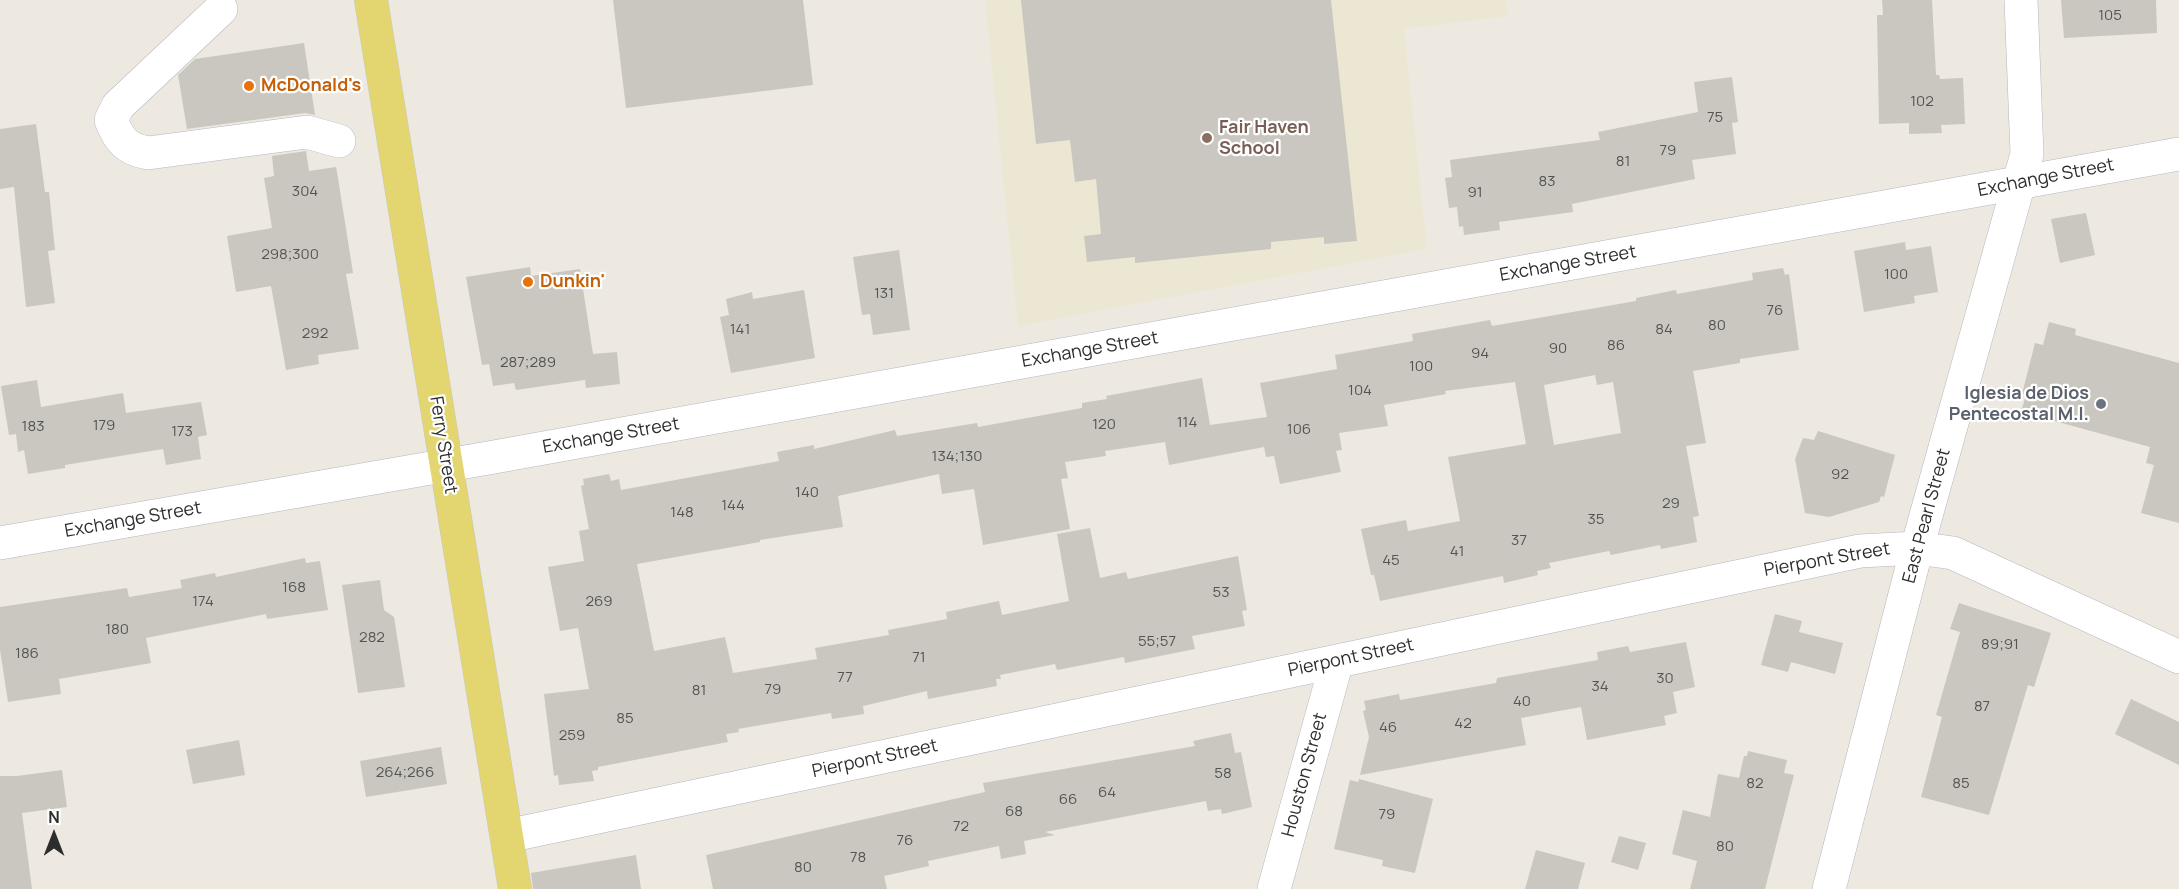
<!DOCTYPE html>
<html>
<head>
<meta charset="utf-8">
<style>
  body { margin:0 }
  #map { position:relative; width:2179px; height:889px; overflow:hidden; background:#ede9e1; font-family:Manrope,sans-serif }
  canvas { display:block }
  .north { position:absolute; left:24px; top:805px; width:60px; height:60px; -webkit-text-stroke:4px #fff; paint-order:stroke; rotate:0deg; font-size:16px; font-weight:700; line-height:24px; text-align:center; color:#2d2d2d }
  .north::after { content:''; display:block; margin:auto; width:21px; height:27px; background:#2d2d2d; clip-path:polygon(50% 0,100% 100%,50% 72%,0 100%) }
</style>
</head>
<body>
<div id="map">
<canvas width="2179" height="889"></canvas>
<div class="north">N</div>
</div>
<script>
const ctx = document.querySelector('canvas').getContext('2d');
ctx.lineJoin = 'round';
function paint(path, color) {
  ctx.fillStyle = color;
  ctx.fill(path, 'evenodd');
}
function strokePath(path, color, width, dash) {
  ctx.strokeStyle = color;
  ctx.lineWidth = width;
  ctx.lineCap = dash ? 'butt' : 'round';
  ctx.setLineDash(dash || []);
  ctx.stroke(path);
}
function write(font, color, halo, rows, align = 'center') {
  ctx.font = font + ' Manrope,sans-serif';
  ctx.lineWidth = 4.5;
  ctx.setLineDash([]);
  ctx.textBaseline = 'middle';
  ctx.strokeStyle = halo;
  ctx.fillStyle = color;
  for (const [text, x, y, turn = 0] of rows) {
    ctx.save();
    ctx.translate(x, y);
    ctx.rotate((+turn || 0) * Math.PI / 180);
    ctx.textAlign = isNaN(turn) ? turn : align;
    if (halo) ctx.strokeText(text, 0, 0);
    ctx.fillText(text, 0, 0);
    ctx.restore();
  }
}
paint(new Path2D(`
  M985,0H1506L1508,16L1404,29L1427,249L1018,326Z`), '#ece7d3');
paint(new Path2D(`
  M613,0H803L813,85L626,108Z
  M1021,0H1331L1357,241L1324,244V237L1271,242V249L1135,263V257L1087,262L1084,236L1101,234L1096,179L1075,182L1070,140L1036,144Z
  M1882,0H1932L1936,75H1939L1940,79L1963,78L1965,124L1941,125L1942,133L1909,134V123L1879,124L1877,15H1883Z
  M2061,0H2156L2157,33L2064,38Z
  M304,43L315,115L305,113L187,129L178,75L195,59Z
  M1732,77L1738,122L1732,123L1736,154L1692,160L1695,179L1572,204L1573,212L1499,222L1500,230L1464,235L1463,226L1459,227L1457,207L1449,208L1445,178L1452,177L1450,160L1600,140L1598,132L1698,112L1694,82Z
  M36,124L45,192H49L55,250L48,251L55,303L26,307L14,187L0,189V129Z
  M306,151L309,171L336,167L337,172L353,273L346,274L359,349L318,355L319,364L286,370L271,286L236,292L227,236L272,228L264,178L274,176L272,156Z
  M2086,213L2095,255L2060,263L2051,219Z
  M1905,242L1906,250L1931,246L1938,292L1914,296L1915,303L1864,312L1854,251Z
  M899,250L910,330L873,335L870,314L862,315L853,257Z
  M530,267L531,276L580,269L593,354L617,352L620,384L586,388L585,380L516,390L514,383L493,386L489,364L482,365L466,277Z
  M1783,268L1785,275L1789,274L1799,350L1740,359V363L1693,371L1706,443L1686,446L1699,516L1693,517L1697,542L1661,549L1660,545L1611,555L1609,551L1549,563L1551,568L1537,571L1538,575L1504,583L1503,576L1380,601L1374,575H1371L1361,529L1406,520L1408,531L1460,521L1448,457L1526,444L1515,382L1445,391L1446,394L1384,405L1388,426L1339,433L1342,450L1336,451L1341,472L1280,484L1274,456L1266,457L1264,447L1169,465L1165,442L1105,451L1106,456L1065,462L1068,478L1061,479L1070,529L983,545L974,489L942,494L939,474L838,496L843,527L760,540V542L637,564L654,651L725,637L733,673L817,659L815,648L889,635L888,630L947,619L946,612L999,601L1002,615L1069,601L1057,534L1090,528L1100,578L1126,572L1128,579L1238,556L1247,610L1242,611L1245,626L1192,636L1195,649L1125,663L1124,657L1057,670L1055,664L1000,675L1001,679H996L997,686L928,699L927,691L863,706L864,714L832,719L831,713L738,729L739,732L726,734L728,742L598,767V770L592,771L594,781L559,785L558,775L554,776L544,694L589,689L578,628L560,631L548,567L584,561L579,531L589,529L581,486L584,485L583,479L609,474L611,481L619,479L621,490L779,461L777,452L814,445V449L895,430L897,436L977,423L978,427L1082,408V403L1107,399L1106,396L1202,378L1210,425L1267,417L1260,383L1337,369L1335,355L1413,341L1412,334L1490,320L1492,326L1636,301V298L1676,290L1677,294L1753,280L1752,273ZM1595,375L1597,385L1613,382L1621,433L1554,445L1544,385Z
  M804,290L815,358L731,373L720,317L729,315L726,299L752,292L753,299Z
  M2049,322L2076,329L2075,335L2179,363V523L2141,513L2154,465L2146,463L2150,447L2021,412L2026,395L2022,394L2035,343L2043,345Z
  M37,380L41,407L123,393L126,413L201,402L207,435L198,437L201,459L166,465L163,449L65,465V468L28,474L24,450L18,452L16,434L9,435L1,386Z
  M1818,431L1895,455L1884,497L1881,496L1879,502L1829,517L1805,513L1795,459L1803,438L1814,440Z
  M305,558L306,563L320,561L328,610L267,619L266,614L146,638L151,663L59,679L61,694L8,702L0,650V607L127,588L129,597L182,588L180,580L215,573L216,577Z
  M380,580L384,610L394,617L405,687L358,693L342,585Z
  M1959,603L2051,633L2034,687L2028,685L1989,815L1921,797L1942,717L1936,715L1960,632L1950,629Z
  M1775,614L1802,621L1799,632L1843,643L1835,674L1791,662L1788,672L1761,665Z
  M1686,642L1695,687L1673,692L1677,713L1664,716L1666,725L1587,740L1581,707L1521,718L1526,745L1360,775L1369,737L1363,711L1366,710L1364,701L1399,694L1400,700L1496,683L1497,678L1598,660L1597,652L1628,646L1630,652Z
  M2131,699L2179,722V765L2115,734Z
  M1231,733L1235,753L1241,752L1252,807L1222,814L1221,809L1208,811L1206,801L1045,832L1055,835L1024,841L1026,854L1001,859L999,846L928,861L929,866L884,876L887,889H713L706,855L985,792L983,783L1195,746L1193,741Z
  M239,740L245,775L193,784L186,750Z
  M441,747L447,784L366,797L360,761Z
  M1748,751L1787,760L1784,773L1794,775L1765,889H1690L1697,861L1672,854L1683,810L1710,817L1718,774L1739,778L1744,756H1747Z
  M62,770L67,807L22,813L32,889H0V776H17Z
  M1359,779L1433,799L1415,873L1382,866L1383,860L1334,849L1350,780L1358,782Z
  M1619,836L1646,843L1638,870L1611,862Z
  M1536,850L1585,863L1578,889H1525Z
  M636,855L641,889H533L531,873Z`), '#c9c7bf');
const minor = new Path2D(`
  M221,9L118,106L111,120C119,140 126,149 148,153L307,132L339,141
  M0,543L494,457L2179,154
  M507,836L1860,551L1917,548L1953,553L2179,657
  M1274,889L1337,661
  M1829,889L1917,548L2027,154L2021,0`);
const major = new Path2D(`
  M371,0L515,889`);
strokePath(minor, '#b5b6bf', 34);
strokePath(major, '#c8c8c8', 34);
strokePath(minor, '#fff', 33);
strokePath(major, '#e3d570', 33);
for (const [x, y, r, color] of [
  [249,86,6,"#e8710a"],
  [1207,138,6,"#8d6e63"],
  [528,282,6,"#e8710a"],
  [2101,404,6,"#6b7280"]
]) {
  const dot = new Path2D();
  dot.arc(x, y, r, 0, 2 * Math.PI);
  ctx.fillStyle = color;
  ctx.fill(dot);
  strokePath(dot, '#fff', 2);
}
write('15px', '#545452', null, [
  ["105",2110,16],
  ["102",1922,102],
  ["75",1715,118],
  ["79",1668,151],
  ["81",1623,162],
  ["83",1547,182],
  ["304",305,192],
  ["91",1475,193],
  ["298;300",290,255],
  ["100",1896,275],
  ["131",884,294],
  ["76",1775,311],
  ["80",1717,326],
  ["141",740,330],
  ["84",1664,330],
  ["292",315,334],
  ["86",1616,346],
  ["90",1558,349],
  ["94",1480,354],
  ["287;289",528,363],
  ["100",1421,367],
  ["104",1360,391],
  ["114",1187,423],
  ["120",1104,425],
  ["179",104,426],
  ["183",33,427],
  ["106",1299,430],
  ["173",182,432],
  ["134;130",957,457],
  ["92",1840,475],
  ["140",807,493],
  ["29",1671,504],
  ["144",733,506],
  ["148",682,513],
  ["35",1596,520],
  ["37",1519,541],
  ["41",1457,552],
  ["45",1391,561],
  ["168",294,588],
  ["53",1221,593],
  ["174",203,602],
  ["269",599,602],
  ["180",117,630],
  ["282",372,638],
  ["55;57",1157,642],
  ["89;91",2000,645],
  ["186",27,654],
  ["71",919,658],
  ["77",845,678],
  ["30",1665,679],
  ["34",1600,687],
  ["79",773,690],
  ["81",699,691],
  ["40",1522,702],
  ["87",1982,707],
  ["85",625,719],
  ["42",1463,724],
  ["46",1388,728],
  ["259",572,736],
  ["264;266",405,773],
  ["58",1223,774],
  ["82",1755,784],
  ["85",1961,784],
  ["64",1107,793],
  ["66",1068,800],
  ["68",1014,812],
  ["79",1387,815],
  ["72",961,827],
  ["76",905,841],
  ["80",1725,847],
  ["78",858,858],
  ["80",803,868]
]);
write('bold 18px', '#c56008', '#fff', [
  ["McDonald's",261,86],
  ["Dunkin'",540,282]
], 'left');
write('bold 18px', '#785e54', '#fff', [
  ["Fair Haven",1219,128],
  ["School",1219,149]
], 'left');
write('18px', '#2d2d2d', '#fff', [
  ["Exchange Street",2046,178,-11],
  ["Exchange Street",1568,264,-10],
  ["Exchange Street",1090,350,-10],
  ["Exchange Street",611,436,-10],
  ["Ferry Street",443,445,81],
  ["East Pearl Street",1927,516,-75],
  ["Exchange Street",133,520,-10],
  ["Pierpont Street",1827,560,-10],
  ["Pierpont Street",1351,658,-12],
  ["Pierpont Street",875,759,-12],
  ["Houston Street",1305,775,-75]
]);
write('bold 18px', '#5b616d', '#fff', [
  ["Iglesia de Dios",2089,394],
  ["Pentecostal M.I.",2089,415]
], 'right');
</script>
</body>
</html>
